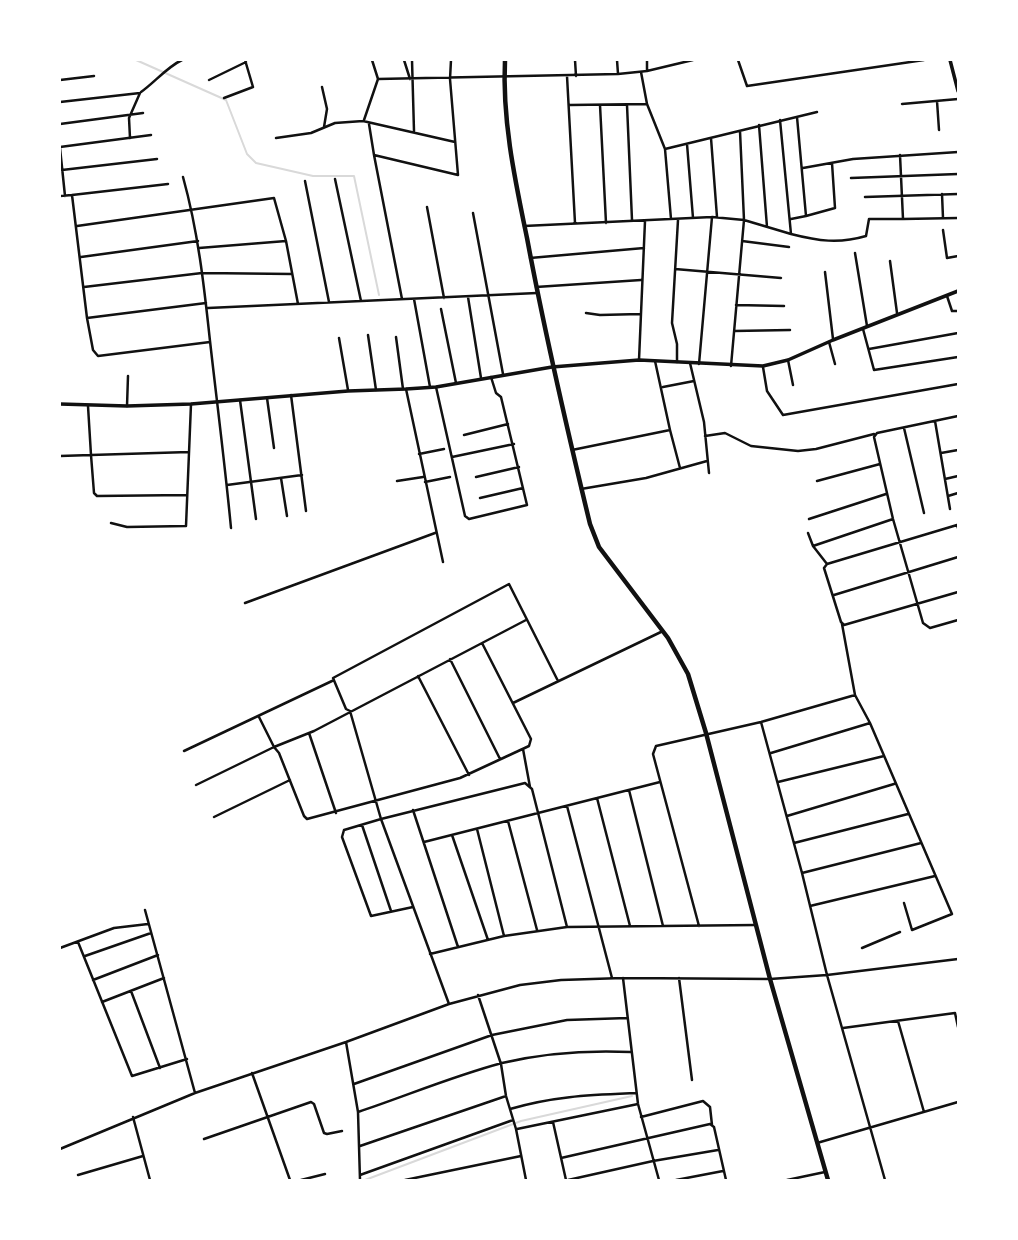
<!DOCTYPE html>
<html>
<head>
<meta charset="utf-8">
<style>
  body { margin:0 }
  #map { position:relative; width:1018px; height:1240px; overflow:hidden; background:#fff; font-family:"Noto Sans",sans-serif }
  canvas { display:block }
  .frame { position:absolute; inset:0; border:61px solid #fff; pointer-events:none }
</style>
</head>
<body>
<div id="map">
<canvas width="1018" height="1240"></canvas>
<div class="frame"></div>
</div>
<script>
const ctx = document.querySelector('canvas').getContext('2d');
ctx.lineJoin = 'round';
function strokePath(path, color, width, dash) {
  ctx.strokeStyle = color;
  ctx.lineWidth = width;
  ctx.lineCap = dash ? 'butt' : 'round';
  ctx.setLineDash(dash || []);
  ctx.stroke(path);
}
strokePath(new Path2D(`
  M136,60L226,100L247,154L256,163L313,176H354L379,295
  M365,1180L521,1121L632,1096`), '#d9d9d9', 2);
strokePath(new Path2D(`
  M404,60L410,79
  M412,60L414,131
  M575,60L576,76
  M617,60L618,74
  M738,60L747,86L924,60
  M647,70V60
  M641,72L647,104L665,149L817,112
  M567,76L575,223
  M378,79L618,74L647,71L693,60
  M60,80L94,76
  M209,80L246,62
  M322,87L327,109L324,127
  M141,92C155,82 167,67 182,60
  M224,98L253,87L245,60
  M937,101L939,130
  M60,102L140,93L129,118L130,138
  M902,104L958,99
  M570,105L647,104
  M600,105L606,223
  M627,105L632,220
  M364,120L378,79L372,60
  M60,124L143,113
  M369,124L374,155
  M759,125L767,227
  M276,138L311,133L335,123L363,121L455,142
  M711,138L717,217
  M687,144L693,218
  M60,147L151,135
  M60,148L65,196
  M665,149L671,219
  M803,168L853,159L958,152
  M62,170L157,159
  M183,177C198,231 204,285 210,341C217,403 225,465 231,528
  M851,178L958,174
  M335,179L361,301
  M305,181L329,302
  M942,194L943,218
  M72,195L168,184
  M60,196L72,195L87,318L206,303
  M865,197L958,194
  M427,207L444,298
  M473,213L503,374
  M806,216L835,208L832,163
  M791,219L806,216L797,117
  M903,219L958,218
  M77,226L274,198L286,241L298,304
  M524,226L712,217L744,220L791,234L780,120
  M943,230L947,258L958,256
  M791,234C818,241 839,244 866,236L869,219H903L900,155
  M742,241L789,247
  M199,248L286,241
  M855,253L867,326
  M81,257L198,241
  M530,258L644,248
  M890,261L897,313
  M675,269L781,278
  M825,272L833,339
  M84,287L202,273L292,274
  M536,287L641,280
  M947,296L952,311H958
  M468,297L481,378
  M402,299L374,155L458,175L450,79L451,60
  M414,299L430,387
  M736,305L784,306
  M208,308L537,293
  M441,309L456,383
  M586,313L600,315L640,314
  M87,318L93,350L98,356L210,342
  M863,329L874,370L958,357
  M734,331L790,330
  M368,335L376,390
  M396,337L403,389
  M339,338L348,390
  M829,342L835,364
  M869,349L958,333
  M639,360L645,221
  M788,360L793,385
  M677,362V344L672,323L678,220
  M690,363L704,422L709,473
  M699,364L712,217
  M731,366L744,220L740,131
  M763,367L767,391L783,415L958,384
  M436,387L465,516L469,519L527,505L501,397L496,393L491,377
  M663,387L694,381
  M406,389L443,562
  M291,395L306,511
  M267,398L274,448
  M240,400L256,519
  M88,406L91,455L189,452
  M127,406L128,376
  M958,416L877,433L874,437L893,519L923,623L930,628L958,620
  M935,421L950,509
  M904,428L924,513
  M670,430L680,468
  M464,435L508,424
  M705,436L725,433L751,446L798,451L816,449L874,434
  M572,450L670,430L655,361
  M941,453L958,450
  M419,454L444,449
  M60,456L91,455L94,493L97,496L187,495
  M452,457L514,444
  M476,477L519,467
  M281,478L287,516
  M945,479L958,476
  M397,481L423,477
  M817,481L880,464
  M425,482L450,477
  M227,485L302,475
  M581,489L646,478L707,461
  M948,496L958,493
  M480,498L523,488
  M809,519L886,494
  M111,523L127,527L186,526L191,404
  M958,528L957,525L827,564L824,568L841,622L844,625L958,592
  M808,533L813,546L827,564
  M813,546L893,519
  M834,595L958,557
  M245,603L435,533
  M842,624L855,695L870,723L952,914L912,930L904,903
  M450,659L500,759
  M418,676L469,775
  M513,703L663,631
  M259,717L274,747L279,753L304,816L307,819L460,778L529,746L531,739L482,643
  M761,722L802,873L827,975L885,1180
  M309,733L336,813
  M523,749L530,787
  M184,751L332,681
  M771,753L870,723
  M778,782L884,756
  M196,785L274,747L314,731L526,620
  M629,790L663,926
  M597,798L630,926
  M567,806L612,978
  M413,810L458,947
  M787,816L894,784
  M214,817L290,780
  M508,821L537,930
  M362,825L391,911
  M477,829L504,936
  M452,835L488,940
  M424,842L660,782
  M794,843L908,814
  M802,873L921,843
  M810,906L935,876
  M413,907L371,916L342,837L344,830L381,819L350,711L346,709L333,678L509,584L558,681
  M145,910L195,1093
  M699,926L653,754L656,746L761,722L855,695
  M78,942L132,1076L187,1059
  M60,948L114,928L148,924
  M862,948L900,932
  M430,954L504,936L567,927L756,925
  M85,956L151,933
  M623,978L638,1104L659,1180
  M679,978L692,1080
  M93,980L158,955
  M131,991L160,1068
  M478,995L501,1064L506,1096L516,1129L526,1180
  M102,1002L164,978
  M449,1004L381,819L525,783L532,789L567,927
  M898,1021L924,1112
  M843,1028L955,1013L958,1027
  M346,1042L358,1112L360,1180
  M252,1073L290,1180
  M354,1084L492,1035L567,1020L627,1018
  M510,1109C554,1096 590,1095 636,1093
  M358,1112C406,1096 453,1076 502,1063C544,1053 587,1050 631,1052
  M133,1117L150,1180
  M641,1117L703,1101L710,1107L712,1125
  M553,1122L566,1180
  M517,1129L638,1104
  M204,1139L311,1102L314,1104L324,1133L327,1134L342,1131
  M817,1143L958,1102
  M360,1146L506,1096
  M60,1149L195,1093L346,1042L449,1004L520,985L561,980L623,978L770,979L827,975L958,959
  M561,1158L710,1124L714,1127L726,1180
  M78,1175L143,1156
  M360,1175L513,1120
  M301,1180L325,1174
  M405,1180L521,1156
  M568,1180L653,1161L718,1150
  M676,1180L723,1171
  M787,1180L825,1172`), '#111', 2.5);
strokePath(new Path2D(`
  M950,60L958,91
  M60,404L127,406L191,404L348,391L406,389L436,387L552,367L639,360L763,366L788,360L833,340L958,291`), '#111', 3.5);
strokePath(new Path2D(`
  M505,60C502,120 515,180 527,238C545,334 567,429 590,524L599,547L668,638L688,674L706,733L770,979L828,1180`), '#111', 4.5);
</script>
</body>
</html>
